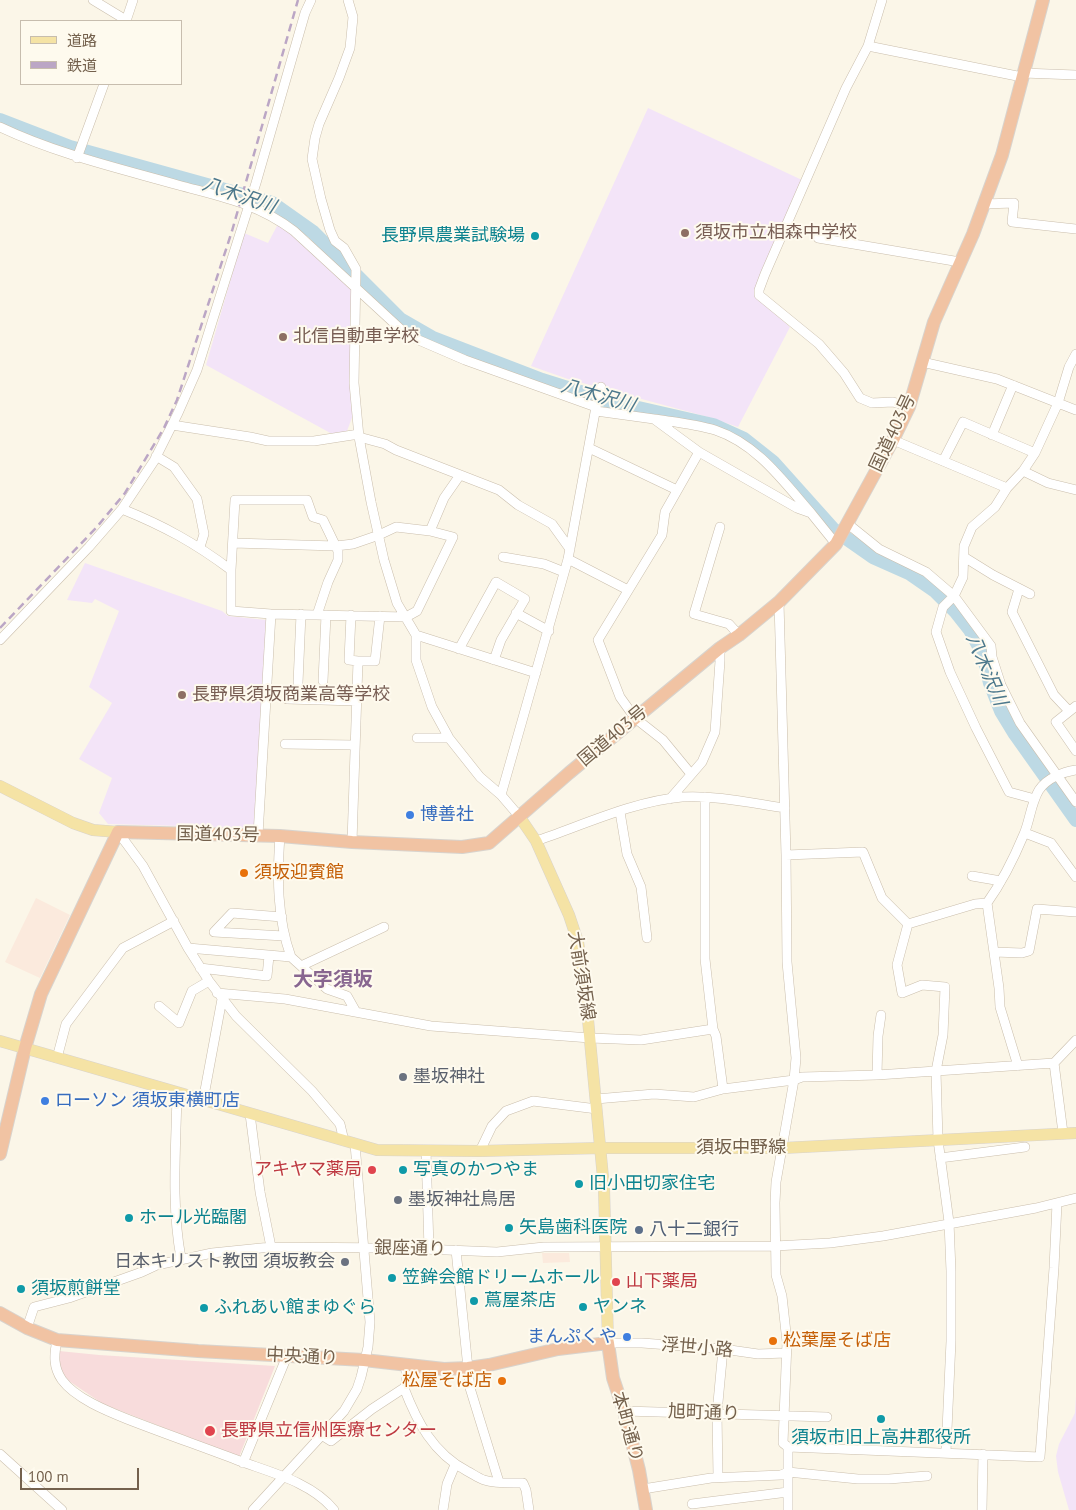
<!DOCTYPE html>
<html>
<head>
<meta charset="utf-8">
<style>
  body { margin:0 }
  #map { position:relative; width:1076px; height:1510px; overflow:hidden; background:#fbf6e8; font-family:"PT Sans","Noto Sans JP",sans-serif }
  canvas { display:block }
  .legend { position:absolute; left:20px; top:20px; width:162px; height:65px; box-sizing:border-box; background:#fefaee; border:1px solid #c7bdae; margin:0; padding:6px 9px; list-style:none; font-size:15px; color:#74614d }
  .legend li { display:flex; align-items:center; gap:10px; height:25px }
  .legend b { width:25px; border:1px solid #c7bdae }
  .scale { position:absolute; left:20px; top:1468px; width:119px; height:22px; box-sizing:border-box; border:2px solid #74614d; border-top:0; padding-left:6px; font-size:15px; line-height:18px; white-space:nowrap; color:#74614d; -webkit-text-stroke:4px #fefaee; paint-order:stroke }
</style>
</head>
<body>
<div id="map">
<canvas width="1076" height="1510"></canvas>
<ul class="legend">
<li><b style="height:6px;background:#f5e3a5"></b>道路</li>
<li><b style="height:6px;background:#bba6c5"></b>鉄道</li>
</ul>
<div class="scale">100 m</div>
</div>
<script>
const ctx = document.querySelector('canvas').getContext('2d');
ctx.lineJoin = 'round';
function paint(path, color) {
  ctx.fillStyle = color;
  ctx.fill(path, 'evenodd');
}
function strokePath(path, color, width, dash) {
  ctx.strokeStyle = color;
  ctx.lineWidth = width;
  ctx.lineCap = dash ? 'butt' : 'round';
  ctx.setLineDash(dash || []);
  ctx.stroke(path);
}
function write(font, color, halo, rows, align = 'center') {
  ctx.font = font + ' "PT Sans","Noto Sans JP",sans-serif';
  ctx.lineWidth = 4;
  ctx.setLineDash([]);
  ctx.textBaseline = 'middle';
  ctx.strokeStyle = halo;
  ctx.fillStyle = color;
  for (const [text, x, y, turn = 0] of rows) {
    ctx.save();
    ctx.translate(x, y);
    ctx.rotate((+turn || 0) * Math.PI / 180);
    ctx.textAlign = isNaN(turn) ? turn : align;
    if (halo) ctx.strokeText(text, 0, 0);
    ctx.fillText(text, 0, 0);
    ctx.restore();
  }
}
paint(new Path2D(`
  M36,898L70,915L40,978L5,962Z
  M542,1253H569L570,1262L543,1263Z`), '#fbeadd');
paint(new Path2D(`
  M648,108L802,180L758,299L790,327L738,427L708,417L568,379L531,366Z
  M278,224L309,249L353,290V415L347,431L334,435L206,365L244,233L268,243Z
  M85,563L222,611L228,616L266,620L257,797L255,804L254,828L108,824L99,813L112,778L79,759L112,703L89,687L119,611L95,599L92,603L67,600Z
  M1076,1396V1510H1069L1058,1472L1056,1456L1059,1444L1075,1413Z`), '#f3e4f8');
paint(new Path2D(`
  M59,1351L99,1355L275,1366L239,1457L103,1404L66,1379L58,1363Z`), '#f8dcdc');
strokePath(new Path2D(`
  M0,120L70,147L272,203L313,232L400,319L433,338L542,380L612,402L713,425L744,439L773,462L833,529L873,557L909,573L935,591L955,611L970,630L983,654L990,683L1001,711L1015,734L1076,820`), '#bdd9e4', 14);
const minor = new Path2D(`
  M93,0L126,20
  M348,0L353,17L350,48L339,78L319,124L315,138L312,159L321,199L330,230L335,241L344,248L356,269L354,383L359,437L371,502L384,560L397,603L416,635V660L432,707L449,738L480,777L501,795L519,816
  M882,0L868,46L846,88L765,274L759,290V295L819,344L844,373L860,398L872,403L893,402L909,407
  M126,21L133,0
  M868,46L1022,77
  M1023,73L1076,75
  M0,127C57,154 118,168 178,185C222,197 257,203 294,231L407,335L465,360L596,407
  M77,158L104,84
  M984,204L1014,203L1012,222L1076,229
  M818,238L960,262
  M922,362L997,379L1076,410
  M596,411L654,419L699,452
  M654,419C674,422 696,424 715,430C757,444 783,481 811,513
  M172,425L250,437L268,441H314L359,434
  M992,435L1013,385
  M359,437L385,444L396,450L499,490L518,505L552,524L570,549
  M893,440L1007,488L1023,471L1035,453L1058,403L1069,367L1076,354
  M589,448L677,490
  M156,456L174,467L197,499L204,534L200,547
  M943,461L963,422L1035,453
  M1023,471L1048,483L1076,490
  M122,509C164,526 195,543 231,570V611L271,614L406,617L417,611L453,537L430,531L396,527L379,535L353,544L336,546L233,543
  M848,524L879,549L926,572L954,596L963,577L964,546L972,527L995,507L1007,488
  M720,527L694,614L729,624L739,635
  M430,531L444,498L460,475
  M503,557L544,564L564,572
  M964,557L993,575L1030,594
  M568,559L628,590
  M231,570L235,500H307L313,517L323,520L338,551V560L328,582L317,615
  M1019,589L1012,612L1054,695L1069,711
  M779,602L786,855L787,962L796,1058L794,1080L776,1182L775,1203L776,1275L782,1296L787,1342L783,1443L788,1447V1510
  M516,613L549,631
  M351,615L349,660L358,661L352,842
  M416,635L536,673
  M0,640L89,547L122,509L154,461L178,413L197,370L212,322L256,183L305,13L311,0
  M459,649L496,582L525,599L501,640L494,660
  M358,661H375L380,616
  M323,681L326,615
  M298,683L301,614
  M287,699L356,701
  M1076,706L1056,722L1076,751
  M417,738H449
  M285,744L354,745
  M691,774L663,740L635,718L620,697L598,640L662,535L665,512L699,452L797,508L811,513L836,544
  M501,795L568,559L596,407L601,387
  M705,797V959L713,1029L716,1036L723,1089
  M670,799L702,762L715,732L720,661V648
  M1035,799L1009,792L976,728L950,672L936,632L943,607L954,596L991,646L992,657L1001,685L1020,723L1076,802
  M620,812L627,854L641,887L647,938
  M118,832L143,866L188,948L209,981L236,1016L312,1091L340,1124L344,1141
  M1025,833L1051,843L1076,877
  M258,835L271,614
  M280,836C277,877 277,918 291,957
  M536,841C581,826 634,801 682,797C716,795 751,803 785,808
  M786,855L863,852L882,898L908,924L975,904L987,903C1002,882 1014,858 1024,834C1030,820 1031,803 1039,790C1047,778 1063,772 1076,770
  M972,876L1001,881
  M987,903L999,988L1000,1007L1018,1066
  M282,917L232,913L214,932L284,936
  M908,924L897,965L902,993L922,985L945,987L943,1035L936,1071L938,1140L949,1222L951,1271V1341L946,1452
  M188,948L291,957L301,966L384,927
  M994,952L1022,953L1029,951L1037,909L1076,912
  M301,966L327,989L347,996L356,1012
  M200,968L267,976L269,956
  M217,993L285,999L431,1026L590,1038L641,1040L713,1029
  M159,1006L179,1023L192,991L209,981
  M57,1058L66,1024L123,948L174,921
  M1054,1063L1063,1133
  M877,1075L878,1036L881,1015
  M177,1093C176,1148 171,1205 181,1258
  M596,1099L654,1094L694,1097L723,1089L794,1080L802,1077L877,1075L1054,1063L1076,1040
  M203,1101L222,999
  M250,1114L260,1192L271,1247
  M426,1150L429,1249
  M480,1151L492,1126L506,1111L533,1101L597,1109
  M940,1158L1025,1147
  M456,1250L470,1388L499,1482
  M27,1328L34,1307L69,1298L142,1272L157,1265L212,1253L271,1247L397,1248L497,1252L544,1247L775,1246L830,1243L883,1236L1036,1208L1076,1198
  M57,1340C54,1355 53,1367 62,1380C75,1398 107,1411 127,1419C163,1433 200,1446 237,1460C269,1472 312,1482 334,1510
  M608,1343H642L723,1349L758,1354L786,1353
  M404,1388C417,1422 433,1453 467,1471C473,1474 478,1478 484,1480C497,1484 510,1483 523,1483L526,1490L529,1510
  M624,1411L827,1417
  M323,1436L331,1441L372,1409L404,1388L406,1384V1365
  M788,1447L1040,1457L1054,1268L1057,1203
  M0,1454L62,1510
  M243,1463L287,1356
  M718,1477L717,1413L723,1349
  M643,1489L711,1478L781,1475L788,1472L858,1479H889L927,1476
  M692,1504L788,1492
  M253,1510L344,1411L357,1389L361,1377L368,1347L370,1322L355,1144
  M443,1510L447,1484L455,1465
  M982,1510L983,1454`);
const major = new Path2D(`
  M0,786L73,823L93,830L118,832
  M519,816L536,841L569,915L578,942L585,988L604,1188L608,1343
  M0,1041L377,1150L480,1151L601,1148H783L1076,1133`);
const highway = new Path2D(`
  M0,1154L25,1048L41,994L118,832L280,836L352,842L462,847L489,843L569,773L720,648L739,635L779,602L836,544L893,440L909,407L934,322L973,234L1002,155L1043,0
  M0,1313L27,1328L57,1340L198,1351L364,1360L444,1369L468,1368L489,1365L558,1349L608,1343L613,1378L624,1411L639,1470L646,1510`);
strokePath(minor, '#cabeac', 10);
strokePath(major, '#d8d3cd', 12);
strokePath(highway, '#d8d3cd', 14);
strokePath(minor, '#fff', 9);
strokePath(major, '#f5e3a5', 11);
strokePath(highway, '#f1c3a3', 12);
strokePath(new Path2D(`
  M0,628L96,528L125,493L164,428L177,400L232,231L298,0`), '#bba6c5', 2.5, [8, 5]);
for (const [x, y, r, color] of [
  [685,233,5,"#8d6e63"],
  [535,236,5,"#0f9aa8"],
  [283,337,5,"#8d6e63"],
  [182,695,5,"#8d6e63"],
  [410,815,5,"#3f7fe0"],
  [244,873,5,"#e8710a"],
  [403,1077,5,"#6b7280"],
  [45,1101,5,"#3f7fe0"],
  [372,1170,5,"#e0444e"],
  [403,1170,5,"#0f9aa8"],
  [579,1184,5,"#0f9aa8"],
  [398,1200,5,"#6b7280"],
  [129,1218,5,"#0f9aa8"],
  [509,1228,5,"#0f9aa8"],
  [639,1230,5,"#5c6f8a"],
  [345,1262,5,"#6b7280"],
  [392,1278,5,"#0f9aa8"],
  [616,1282,5,"#e0444e"],
  [21,1289,5,"#0f9aa8"],
  [474,1301,5,"#0f9aa8"],
  [583,1307,5,"#0f9aa8"],
  [204,1308,5,"#0f9aa8"],
  [627,1337,5,"#3f7fe0"],
  [773,1341,5,"#e8710a"],
  [502,1381,5,"#e8710a"],
  [881,1419,5,"#0f9aa8"],
  [210,1431,6,"#e0444e"]
]) {
  const dot = new Path2D();
  dot.arc(x, y, r, 0, 2 * Math.PI);
  ctx.fillStyle = color;
  ctx.fill(dot);
  strokePath(dot, '#fefaee', 2);
}
write('18px', '#785e54', '#fefaee', [
  ["須坂市立相森中学校",695,233],
  ["北信自動車学校",293,337],
  ["長野県須坂商業高等学校",192,695]
], 'left');
write('18px', '#0d838f', '#fefaee', [
  ["長野県農業試験場",525,236,"right"],
  ["写真のかつやま",413,1170],
  ["旧小田切家住宅",589,1184],
  ["ホール光臨閣",139,1218],
  ["矢島歯科医院",519,1228],
  ["笠鉾会館ドリームホール",402,1278],
  ["須坂煎餅堂",31,1289],
  ["蔦屋茶店",484,1301],
  ["ヤンネ",593,1307],
  ["ふれあい館まゆぐら",214,1308],
  ["須坂市旧上高井郡役所",881,1438,"center"]
], 'left');
write('18px', '#74614d', '#fefaee', [
  ["国道403号",893,433,-65],
  ["国道403号",613,736,-40],
  ["国道403号",218,835,1],
  ["大前須坂線",581,976,81],
  ["須坂中野線",741,1148],
  ["銀座通り",410,1249,1],
  ["浮世小路",697,1348,5],
  ["中央通り",302,1357,3],
  ["旭町通り",704,1413,2],
  ["本町通り",627,1427,74]
]);
write('18px', '#366cbe', '#fefaee', [
  ["博善社",420,815],
  ["ローソン 須坂東横町店",55,1101],
  ["まんぷくや",617,1337,"right"]
], 'left');
write('18px', '#c56008', '#fefaee', [
  ["須坂迎賓館",254,873],
  ["松葉屋そば店",783,1341],
  ["松屋そば店",492,1381,"right"]
], 'left');
write('18px', '#5b616d', '#fefaee', [
  ["墨坂神社",413,1077],
  ["墨坂神社鳥居",408,1200],
  ["日本キリスト教団 須坂教会",335,1262,"right"]
], 'left');
write('18px', '#be3a42', '#fefaee', [
  ["アキヤマ薬局",362,1170,"right"],
  ["山下薬局",626,1282],
  ["長野県立信州医療センター",221,1431]
], 'left');
write('18px', '#4e5e75', '#fefaee', [
  ["八十二銀行",649,1230]
], 'left');
write('italic 19px', '#4c788c', '#fefaee', [
  ["八木沢川",239,196,19],
  ["八木沢川",598,396,16],
  ["八木沢川",986,670,67]
]);
write('bold 20px', '#886690', '#fefaee', [
  ["大字須坂",333,980]
]);
</script>
</body>
</html>
